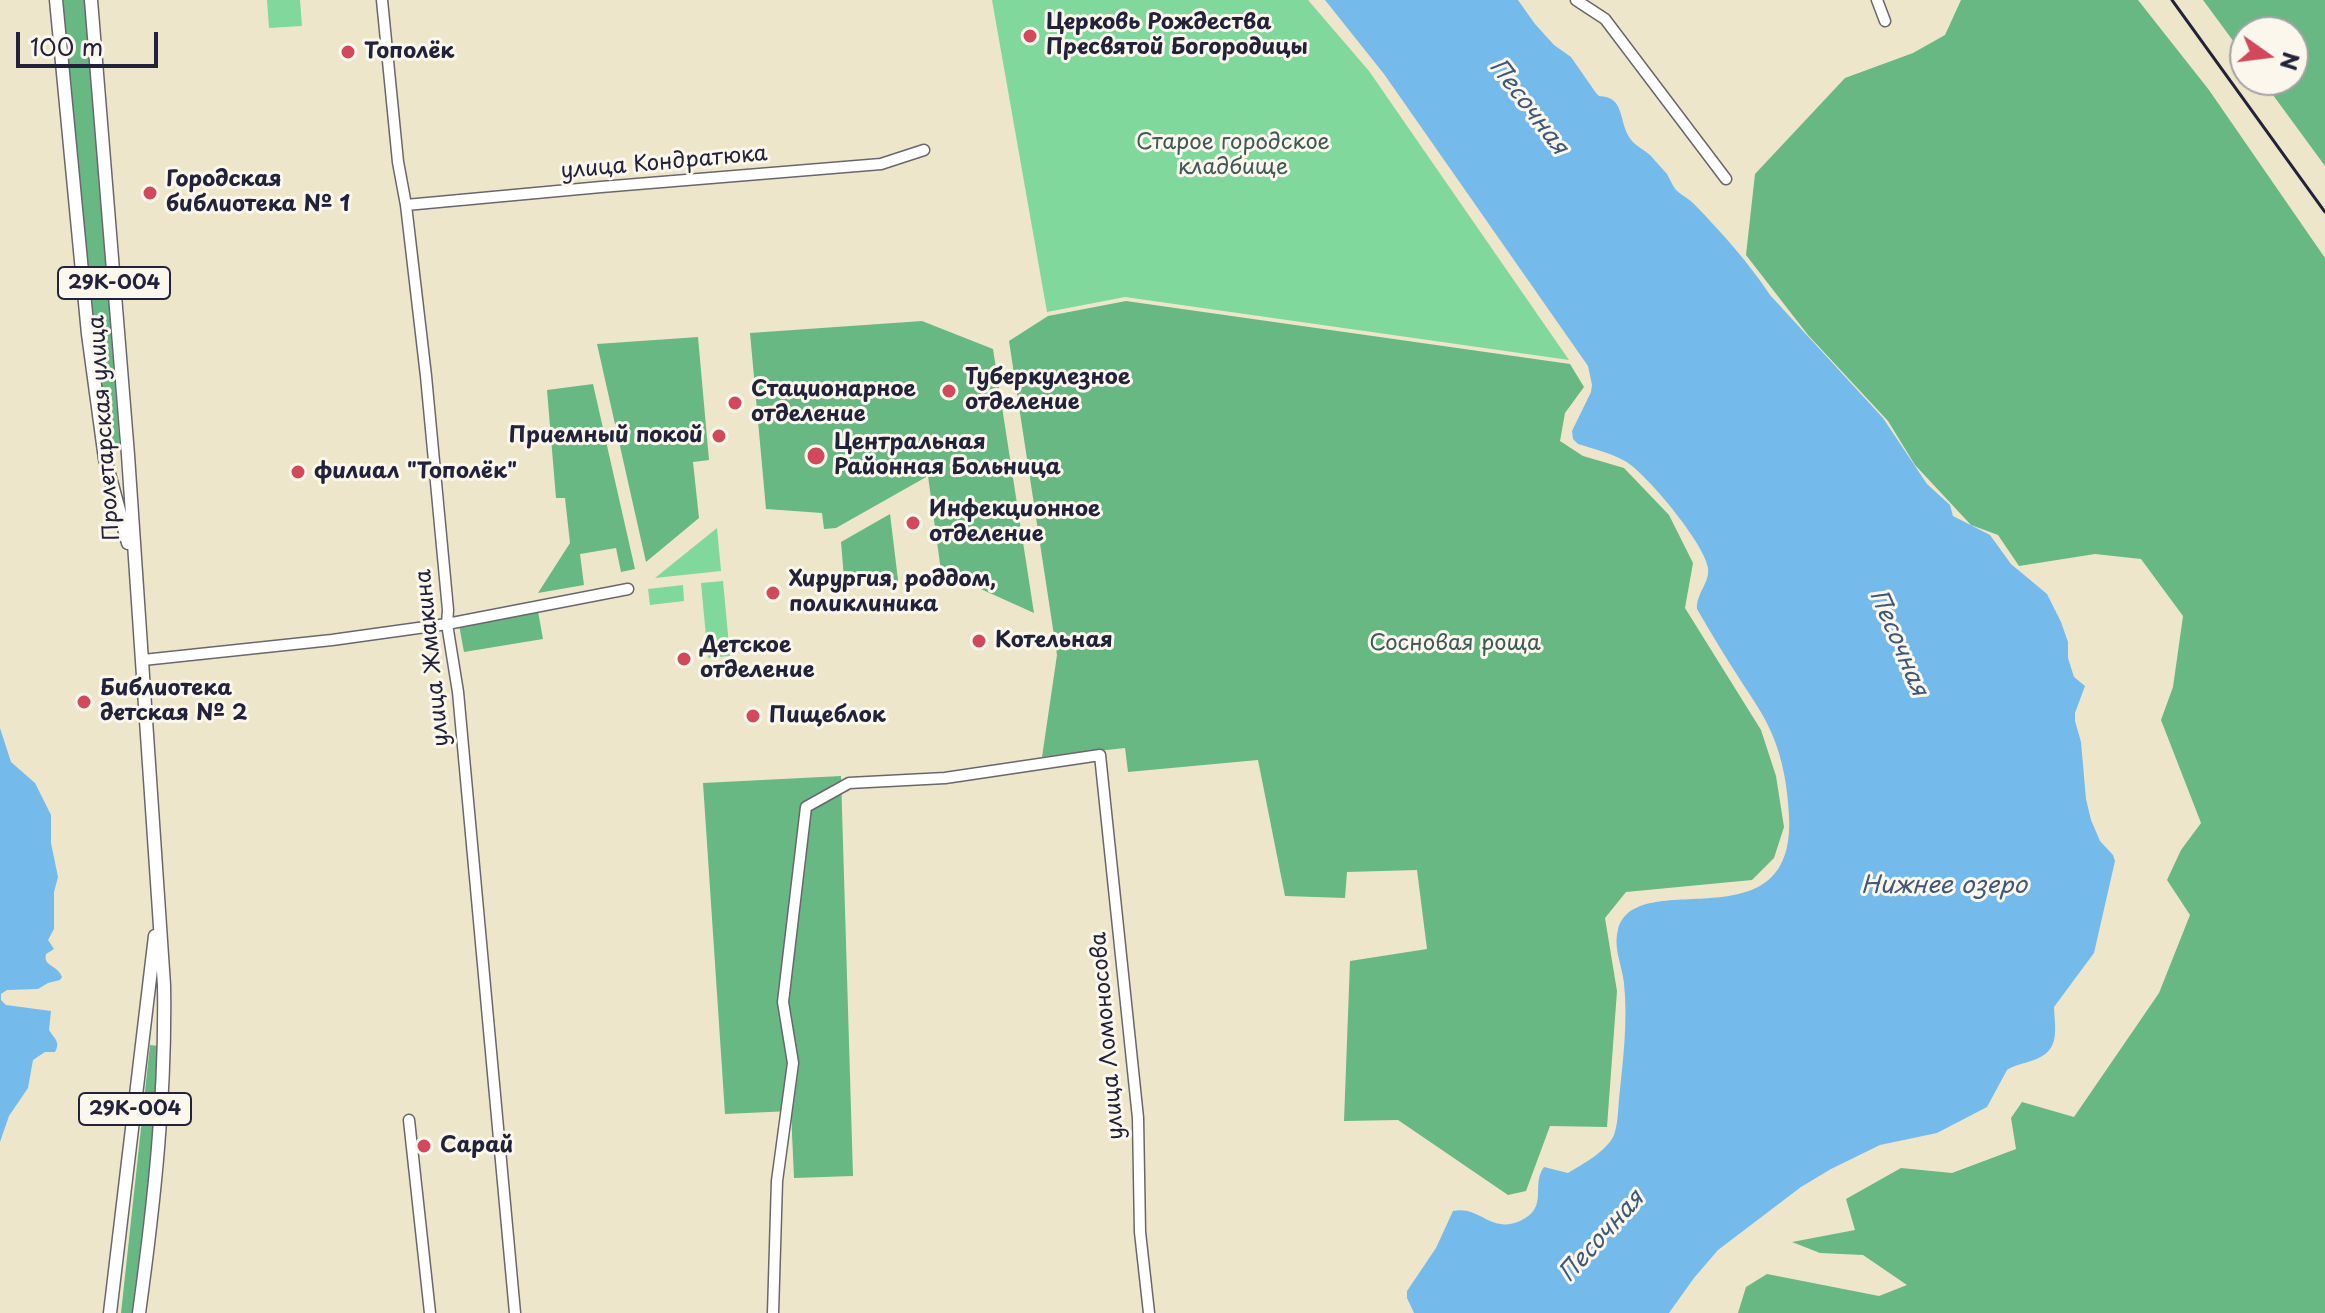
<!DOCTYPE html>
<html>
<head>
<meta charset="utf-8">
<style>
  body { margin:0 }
  #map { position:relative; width:2325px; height:1313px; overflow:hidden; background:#eee6ca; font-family:"Playpen Sans",sans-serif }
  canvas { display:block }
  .north { position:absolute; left:2229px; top:16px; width:80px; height:80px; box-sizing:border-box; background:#fbf7ec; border:2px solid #a4a2a5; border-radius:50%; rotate:104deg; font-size:22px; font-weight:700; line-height:32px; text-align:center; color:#22223b }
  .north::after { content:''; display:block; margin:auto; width:28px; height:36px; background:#d1495b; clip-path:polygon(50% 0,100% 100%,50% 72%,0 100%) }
  .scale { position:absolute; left:16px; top:32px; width:142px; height:36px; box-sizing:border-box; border:4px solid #22223b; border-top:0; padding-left:10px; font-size:24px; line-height:28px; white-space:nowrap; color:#22223b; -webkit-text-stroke:6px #fbf7ec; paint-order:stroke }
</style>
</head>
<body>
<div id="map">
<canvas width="2325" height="1313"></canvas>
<div class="north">N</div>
<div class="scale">100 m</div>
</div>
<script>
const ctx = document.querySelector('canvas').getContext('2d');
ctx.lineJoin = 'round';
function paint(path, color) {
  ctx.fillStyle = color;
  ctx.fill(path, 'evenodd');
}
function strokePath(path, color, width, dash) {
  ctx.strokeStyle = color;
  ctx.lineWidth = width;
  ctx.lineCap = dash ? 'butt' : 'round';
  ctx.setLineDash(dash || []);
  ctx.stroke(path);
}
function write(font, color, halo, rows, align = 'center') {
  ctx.font = font + ' "Playpen Sans",sans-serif';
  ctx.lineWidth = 6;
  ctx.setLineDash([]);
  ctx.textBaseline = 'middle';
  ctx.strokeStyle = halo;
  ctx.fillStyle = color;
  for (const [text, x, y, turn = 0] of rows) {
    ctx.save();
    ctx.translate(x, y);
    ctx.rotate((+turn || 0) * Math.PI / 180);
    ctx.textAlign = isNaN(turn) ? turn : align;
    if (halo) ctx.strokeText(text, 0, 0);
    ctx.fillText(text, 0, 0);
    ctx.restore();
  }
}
paint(new Path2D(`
  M267,0H300L302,26L269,28Z
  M992,0H1308L1369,71L1569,360L1125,297L1047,312Z
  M717,528L721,571L655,578Z
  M723,581L730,656L708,658L701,583Z
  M683,585L684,601L650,605L648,589Z`), '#80d89c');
paint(new Path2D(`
  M61,0H85L120,448L109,449L91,305Z
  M1961,0H2138L2209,90L2325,258V1313H1738L1746,1287L1767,1274L1879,1296L1907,1285L1863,1255L1820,1253L1792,1242L1855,1230L1846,1199L1901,1168L1952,1173L2016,1149L2011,1118L2022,1102L2074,1117L2159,993L2190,915L2167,880L2181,850L2201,823L2161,720L2173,687L2183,616L2141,559L2095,554L2019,566L1998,535L1971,525L1915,465L1888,421L1808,335L1746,255L1755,174L1845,78L1913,53L1945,35Z
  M2203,0H2325V166L2262,80H2293V32H2245V57Z
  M1126,301L1570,364L1584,387L1565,413L1560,441L1583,456L1624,468L1669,515L1693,563L1685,608L1761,730L1776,776L1784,827L1774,858L1752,880L1626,892L1605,918L1617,991L1607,1127L1550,1126L1526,1191L1508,1195L1398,1120L1344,1121L1350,961L1427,949L1417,870L1347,872L1345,898L1285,896L1258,760L1128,772L1125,748L1042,757L1057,655L1009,341L1048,316Z
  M922,321L993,349L1034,613L941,571L928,476L836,528L824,529L822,513L766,509L750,333Z
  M698,337L709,460L693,462L699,518L646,562L597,344Z
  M593,384L635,569L621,572L616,548L580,554L584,585L538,593L570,543L565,498H556L547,390Z
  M890,514L899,588L844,578L841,542Z
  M538,611L543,639L464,652L459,625Z
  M841,776L853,1176L794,1178L791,1111L725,1114L703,783Z
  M150,1045L159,1046L148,1187L132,1313H121Z`), '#68b884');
paint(new Path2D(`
  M1325,0H1518L1535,24L1554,45L1571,57L1596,93L1599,96C1627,97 1617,123 1632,141C1637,147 1645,150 1651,156C1656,162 1663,169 1667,174C1670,179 1672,185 1676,190C1682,196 1690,199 1695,205C1722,233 1749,263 1770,295L1883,418L1927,484L1950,505L1953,516L1990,535L2011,564L2047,594L2061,622L2068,642V658L2074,677L2085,686L2075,713V721L2081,742L2086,799L2091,820L2100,841L2113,855L2115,861L2094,953L2054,1007C2055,1032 2061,1052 2031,1061C2023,1064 2014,1065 2007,1070L1987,1107L1937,1133L1880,1145L1831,1169L1801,1187L1718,1250L1694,1278L1669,1313H1414L1407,1298V1291L1436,1248L1453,1211C1479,1205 1491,1234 1520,1221C1550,1207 1530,1186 1544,1167L1568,1173C1583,1164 1606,1152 1614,1135C1618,1124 1618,1110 1619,1099C1623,1061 1628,1021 1624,983C1622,965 1613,948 1618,930C1635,863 1795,949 1789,817C1788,790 1783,759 1772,734C1764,715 1752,698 1741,681C1726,658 1711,633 1697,609C1696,593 1710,583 1708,568C1705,544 1646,473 1625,461C1611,453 1594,449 1578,444L1573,439L1572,431L1591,392L1592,385L1588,366L1384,74Z
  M0,728L11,762L35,783L51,815V843L58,877L54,892V929L48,940L54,949L46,954C43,967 57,964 62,977L60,980L48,983L38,989L7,990L1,994V1000L6,1005L51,1011L49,1030C54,1038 61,1042 55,1052H45L33,1060L28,1088L9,1116L0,1142Z`), '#74bbeb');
const minor = new Path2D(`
  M382,0L398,162L406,205L426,376L448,610L447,624L458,692L515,1313
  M1576,0L1605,19L1726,179
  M1877,0L1885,21
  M406,205L601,187L881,164L924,150
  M143,660L332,640L447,624L628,589
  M409,1120L430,1313
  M773,1313L777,1181L793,1063L783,1002L806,807L849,783L945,778L1100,755L1138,1118L1140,1232L1149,1313`);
const major = new Path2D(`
  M56,0L88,334L105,459L128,543
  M91,0L128,455L164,985C166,1095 154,1204 139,1313
  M110,1313L155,936`);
strokePath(minor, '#69676d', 13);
strokePath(major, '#69676d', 15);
strokePath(minor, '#fff', 10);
strokePath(major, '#fff', 12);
strokePath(new Path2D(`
  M2172,0L2325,212`), '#22223b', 3);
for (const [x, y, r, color] of [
  [1030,36,8,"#d1495b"],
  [348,52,8,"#d1495b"],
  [150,193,8,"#d1495b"],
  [949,391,8,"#d1495b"],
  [735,403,8,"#d1495b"],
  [719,436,8,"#d1495b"],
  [816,456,10,"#d1495b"],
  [298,472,8,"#d1495b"],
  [913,523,8,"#d1495b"],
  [773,593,8,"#d1495b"],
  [979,641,8,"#d1495b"],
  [684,659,8,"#d1495b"],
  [84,702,8,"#d1495b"],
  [753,716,8,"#d1495b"],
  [424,1146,8,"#d1495b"]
]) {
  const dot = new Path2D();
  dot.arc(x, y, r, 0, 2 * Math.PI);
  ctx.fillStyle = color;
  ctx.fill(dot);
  strokePath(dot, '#fbf7ec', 3);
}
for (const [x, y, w] of [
  [114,283,112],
  [135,1109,112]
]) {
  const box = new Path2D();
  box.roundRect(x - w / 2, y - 16, w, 32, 6);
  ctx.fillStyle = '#fbf7ec';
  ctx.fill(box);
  strokePath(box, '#22223b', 2);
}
write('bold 20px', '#22223b', null, [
  ["29К-004",114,283],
  ["29К-004",135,1109]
]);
write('bold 22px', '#22223b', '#fbf7ec', [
  ["Церковь Рождества",1046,23],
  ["Пресвятой Богородицы",1046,48],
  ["Тополёк",364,52],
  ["Городская",166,180],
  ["библиотека № 1",166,205],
  ["Туберкулезное",965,378],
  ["отделение",965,403],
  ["Стационарное",751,390],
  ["отделение",751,415],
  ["Приемный покой",703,436,"right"],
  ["Центральная",834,443],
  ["Районная Больница",834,468],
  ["филиал \"Тополёк\"",314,472],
  ["Инфекционное",929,510],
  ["отделение",929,535],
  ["Хирургия, роддом,",789,580],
  ["поликлиника",789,605],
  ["Котельная",995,641],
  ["Детское",700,646],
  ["отделение",700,671],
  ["Библиотека",100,689],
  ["детская № 2",100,714],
  ["Пищеблок",769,716],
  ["Сарай",440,1146]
], 'left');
write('22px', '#3e5958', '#fbf7ec', [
  ["Старое городское",1233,143],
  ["кладбище",1233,168],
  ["Сосновая роща",1455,644]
]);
write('22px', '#22223b', '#fbf7ec', [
  ["улица Кондратюка",664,163,-5],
  ["Пролетарская улица",105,428,-94],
  ["улица Жмакина",433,658,-96],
  ["улица Ломоносова",1108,1036,-95]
]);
write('italic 24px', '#3f5879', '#fbf7ec', [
  ["Песочная",1528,107,53],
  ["Песочная",1898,643,67],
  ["Нижнее озеро",1944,886],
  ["Песочная",1602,1237,-48]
]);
</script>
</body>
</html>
